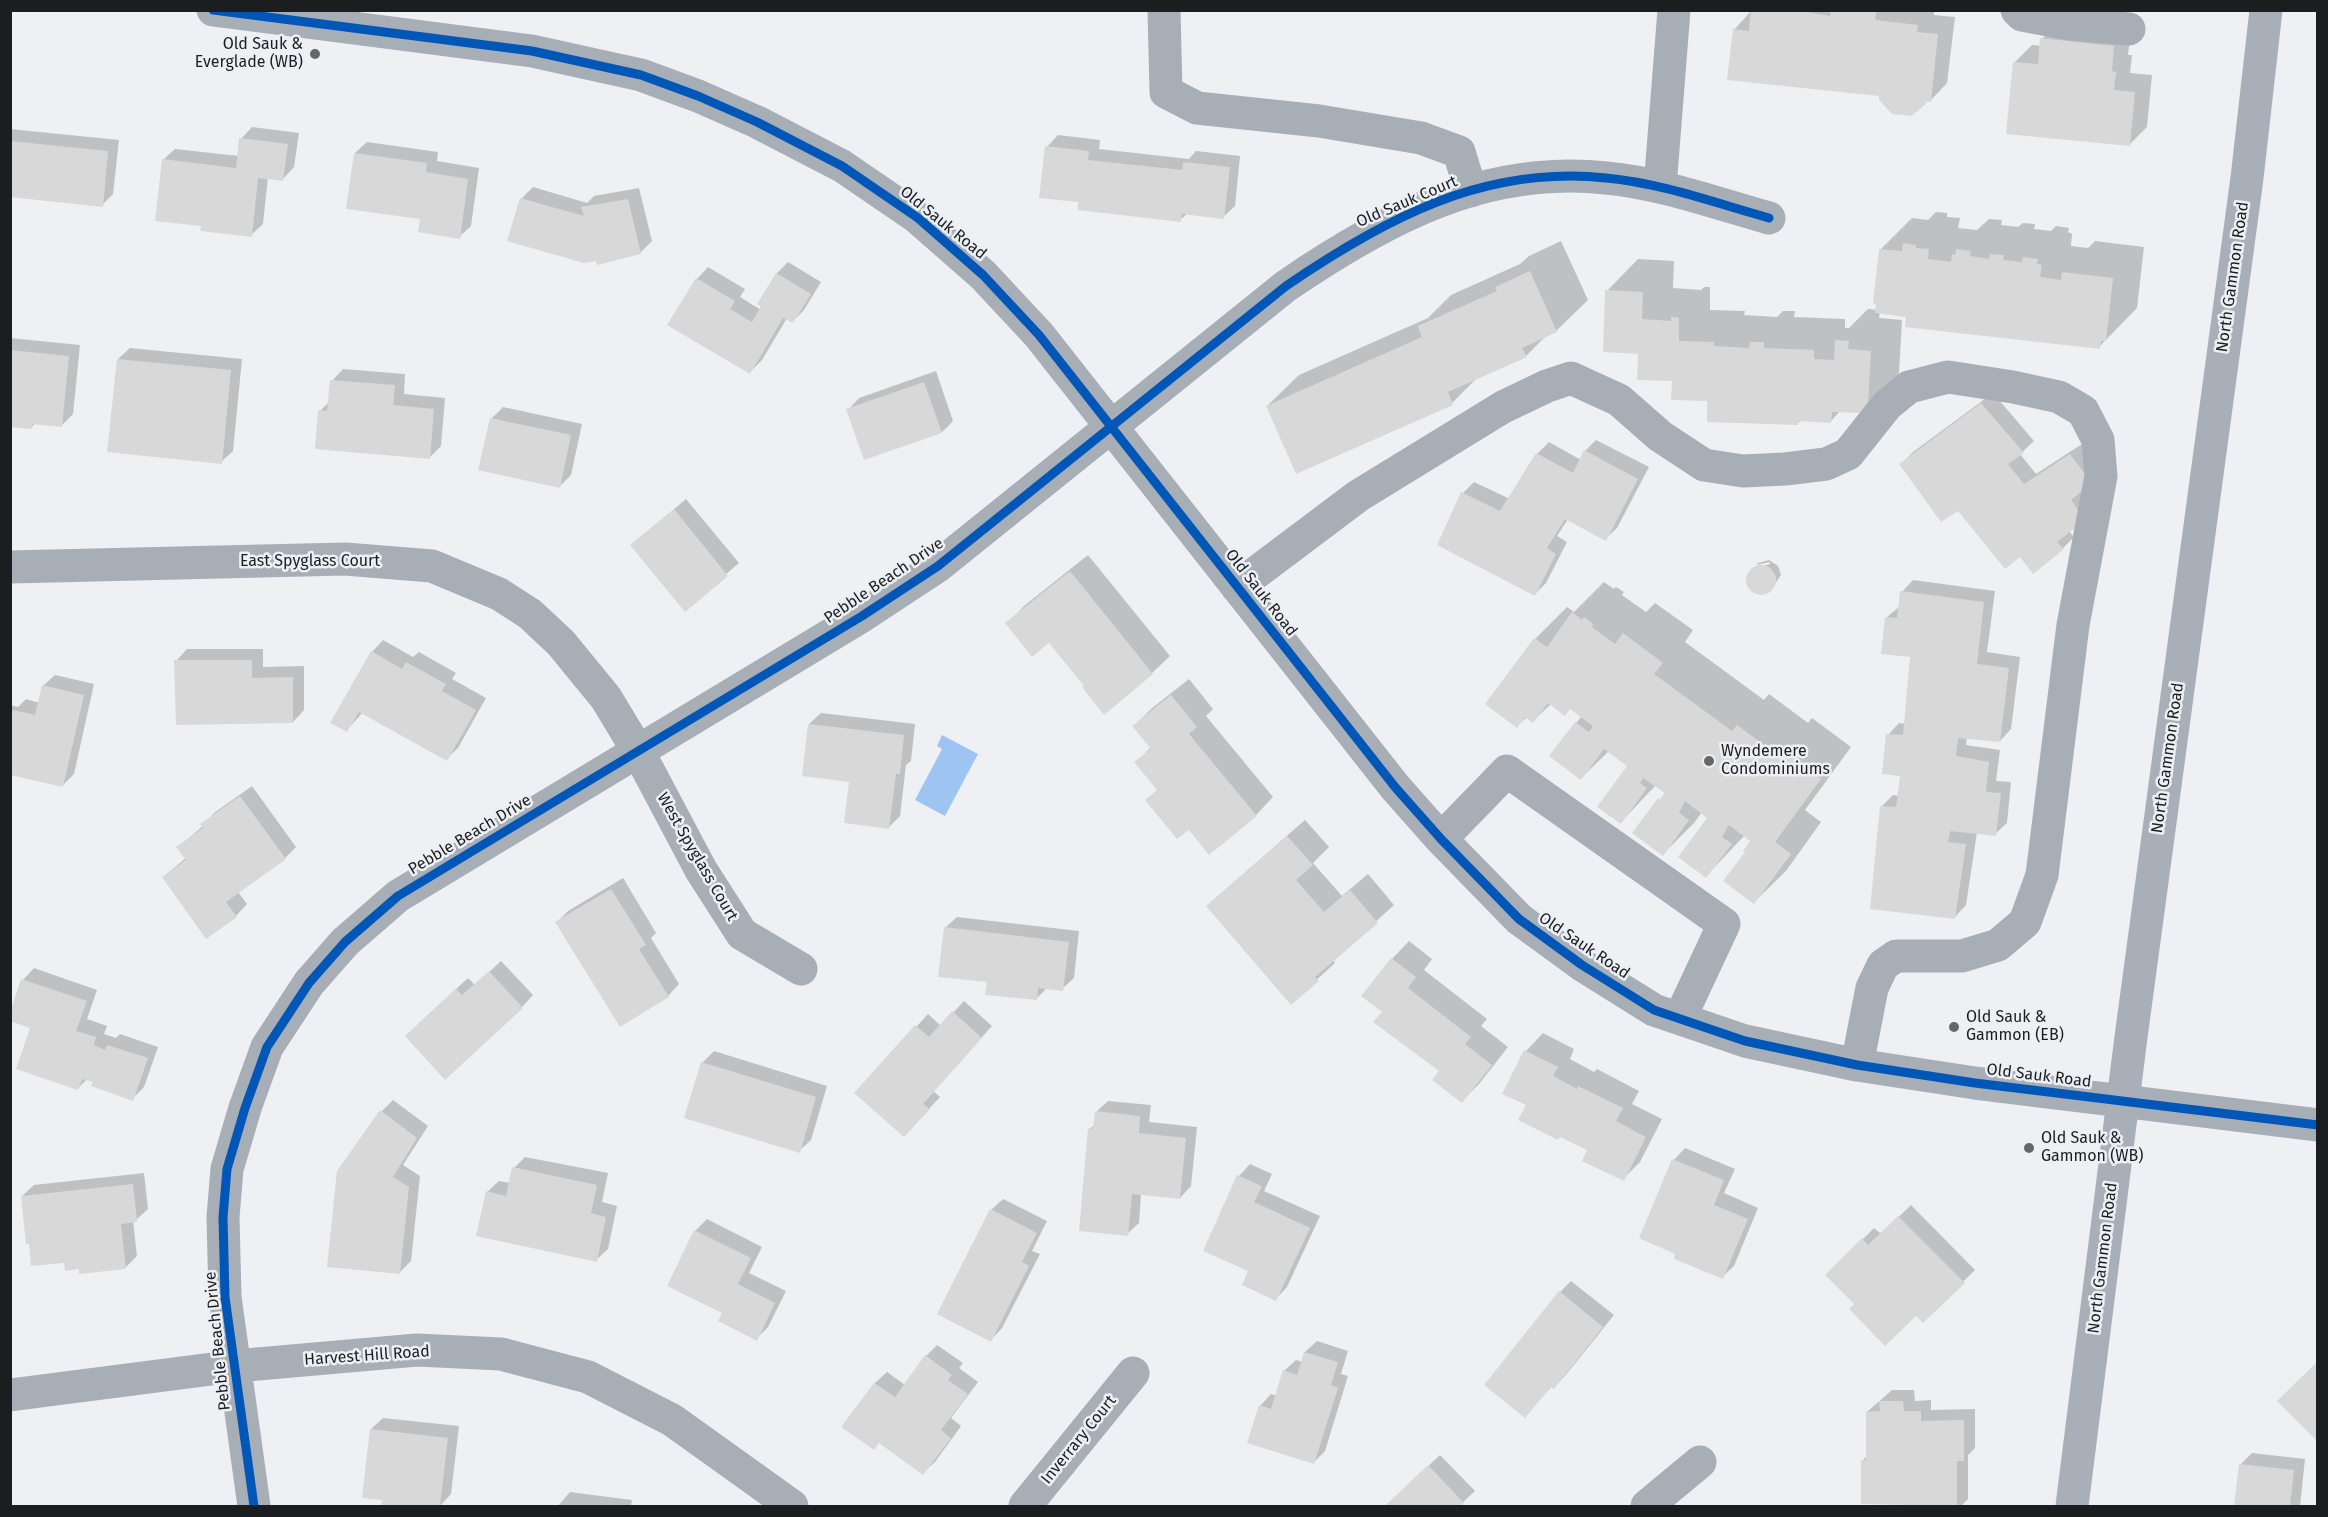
<!DOCTYPE html>
<html>
<head>
<meta charset="utf-8">
<style>
  body { margin:0 }
  #map { position:relative; width:2328px; height:1517px; overflow:hidden; background:#eef0f3; font-family:"Fira Sans",sans-serif }
  canvas { display:block }
  .frame { position:absolute; inset:0; border:12px solid #1c1d1f; pointer-events:none }
</style>
</head>
<body>
<div id="map">
<canvas width="2328" height="1517"></canvas>
<div class="frame"></div>
</div>
<script>
const ctx = document.querySelector('canvas').getContext('2d');
ctx.lineJoin = 'round';
function paint(path, color) {
  ctx.fillStyle = color;
  ctx.fill(path, 'evenodd');
}
function strokePath(path, color, width, dash) {
  ctx.strokeStyle = color;
  ctx.lineWidth = width;
  ctx.lineCap = dash ? 'butt' : 'round';
  ctx.setLineDash(dash || []);
  ctx.stroke(path);
}
function write(font, color, halo, rows, align = 'center') {
  ctx.font = font + ' "Fira Sans",sans-serif';
  ctx.lineWidth = 5;
  ctx.setLineDash([]);
  ctx.textBaseline = 'middle';
  ctx.strokeStyle = halo;
  ctx.fillStyle = color;
  for (const [text, x, y, turn = 0] of rows) {
    ctx.save();
    ctx.translate(x, y);
    ctx.rotate((+turn || 0) * Math.PI / 180);
    ctx.textAlign = isNaN(turn) ? turn : align;
    if (halo) ctx.strokeText(text, 0, 0);
    ctx.fillText(text, 0, 0);
    ctx.restore();
  }
}
paint(new Path2D(`
  M942,735L978,754L945,816L915,800L942,749L937,746Z`), '#9ec4f2');
paint(new Path2D(`
  M1752,10H1934V15L1955,17L1947,83L1930,101L1881,95L1734,30Z
  M2059,22L2131,29L2128,55H2132L2130,73L2152,75L2147,127L2129,145L2015,62L2032,45L2041,46L2042,39Z
  M252,127L299,133L294,167L283,179L268,177L263,224L251,235L203,224L163,160L175,149L239,156L241,139Z
  M10,129L119,140L113,194L102,205L10,196Z
  M1058,135L1100,140L1099,149L1189,159L1196,151L1240,156L1235,206L1223,217L1188,213L1180,220L1080,201L1047,147Z
  M367,142L438,152L437,161L479,168L471,226L459,237L421,218L355,153Z
  M533,187L587,203L594,196L639,188L652,241L640,253L521,199Z
  M1936,212L1947,213V217L1960,218L1958,228L1977,230L1989,219L2002,220L2001,225L2018,227L2023,223L2035,224L2034,229L2051,231L2056,226L2069,228L2068,232L2072,234L2071,246L2088,248L2095,241L2144,247L2137,308L2099,347L1880,312L1879,318L1902,320L1899,373L1896,380L1865,411L1841,410L1831,421L1801,420L1797,424L1709,400L1673,379L1639,352L1607,291L1638,259L1674,261L1673,288L1701,290L1704,287H1710V310L1745,311L1744,315L1777,317L1783,311H1795L1794,317L1845,319V328H1849L1868,309L1877,310L1880,250L1912,218L1928,220Z
  M1561,241L1588,300L1556,331L1547,335L1526,356L1478,377L1452,403L1267,406L1299,375L1428,318L1451,295L1520,264L1529,256Z
  M788,262L821,282L804,310L793,321L787,318L762,360L750,372L669,325L697,279L708,267L745,289L740,297L761,310L777,273Z
  M10,338L80,345L73,414L61,426L35,423L31,428L10,426Z
  M130,348L242,359L233,451L221,462L118,359Z
  M343,369L405,374L404,394L445,398L441,446L429,458L320,411L330,401L332,381Z
  M936,371L953,421L942,432L848,410L859,398Z
  M1993,393L2034,441L2020,454L2036,474L2082,444L2095,508L2069,531L2074,537L2063,548L2020,555L1901,464L1913,452Z
  M503,407L582,424L571,475L560,486L491,419Z
  M1596,440L1649,467L1617,528L1605,539L1568,519L1557,536L1567,542L1546,583L1535,594L1463,493L1474,482L1510,499L1537,454L1549,442L1581,460L1585,451Z
  M686,499L739,563L685,609L632,545Z
  M1088,555L1170,656L1152,673L1104,712L1086,685L1050,641L1007,624L1024,606Z
  M1769,560L1778,566L1781,575L1770,591L1759,594L1750,588L1747,579L1753,569L1770,564V562L1756,565L1758,563Z
  M1913,580L1995,591L1987,652L2020,657L2011,729L2000,741L1967,737L1966,745L2000,750L1996,781L2011,782L2007,823L1995,834L1977,832L1966,905L1955,917L1882,806L1893,795L1899,796L1902,774L1888,735L1899,723L1906,724L1912,656L1886,618L1900,606L1902,592Z
  M1604,582L1614,589L1616,587L1624,592L1622,595L1646,612L1655,603L1693,630L1685,642L1764,700L1769,694L1808,723L1812,718L1851,747L1805,810L1821,822L1786,871L1754,902L1747,852L1752,840L1745,835L1706,876L1709,817L1702,812L1694,823L1663,854L1634,833L1666,792L1656,785L1621,822L1629,765L1609,751L1581,778L1576,723L1582,716L1571,708L1551,704L1533,721L1527,717L1517,726L1487,704L1535,639L1567,607L1574,612Z
  M383,640L413,657L419,652L456,673L452,679L486,698L458,748L446,759L363,712L347,730L372,652Z
  M187,649H263V667L304,666V710L293,722L176,661Z
  M55,675L94,684L74,774L62,786L10,774V705L18,707L26,699L40,703L43,686Z
  M1189,679L1213,709L1206,716L1273,797L1256,815L1209,853L1136,763L1151,747L1134,726L1151,709Z
  M821,713L915,724L911,761L906,765L900,816L889,827L809,724Z
  M252,786L296,847L285,858L238,892L247,904L236,916L163,877L186,858L178,847L203,826L214,813Z
  M1305,820L1329,847L1313,863L1342,896L1368,874L1394,905L1333,960L1335,963L1291,1003L1226,889Z
  M623,878L656,933L651,938L679,984L668,996L557,922L568,911Z
  M957,917L1079,931L1074,978L1062,989L1047,988L1036,999L988,981L945,928Z
  M1409,941L1432,959L1424,970L1487,1019L1481,1026L1508,1047L1479,1084L1462,1101L1441,1071L1384,1012L1392,959Z
  M501,961L533,995L522,1007L418,1024L468,978L475,985Z
  M34,968L97,990L87,1019L107,1026L104,1034L116,1038L120,1034L158,1047L144,1087L132,1099L87,1079L77,1089L23,980Z
  M964,1001L992,1026L933,1091L940,1097L915,1124L856,1093L928,1014L941,1026Z
  M1543,1033L1574,1049L1570,1059L1594,1072L1597,1069L1639,1091L1632,1104L1662,1119L1640,1162L1623,1179L1589,1149L1528,1104L1504,1093L1526,1051Z
  M714,1051L827,1086L811,1140L799,1151L702,1063Z
  M393,1100L428,1126L403,1165L420,1176L411,1261L399,1273L338,1172L382,1111Z
  M1108,1101L1151,1105L1149,1122L1197,1127L1191,1186L1180,1198L1141,1194L1139,1223L1127,1234L1090,1129L1095,1124L1096,1112Z
  M1685,1148L1735,1169L1724,1193L1758,1208L1734,1266L1722,1277L1677,1253L1641,1238L1674,1160Z
  M525,1157L608,1173L602,1202L617,1206L608,1249L596,1260L487,1192L499,1181L510,1183L514,1168Z
  M1250,1164L1272,1174L1264,1191L1320,1216L1287,1287L1276,1299L1250,1271L1239,1176Z
  M144,1173L148,1209L136,1220L133,1221L137,1256L125,1268L80,1267L30,1242L22,1196L34,1185Z
  M1003,1199L1047,1221L1032,1251L1040,1254L1002,1328L991,1340V1210Z
  M1911,1205L1975,1270L1923,1321L1916,1314L1856,1304L1827,1275L1874,1228L1881,1234Z
  M707,1219L762,1247L749,1273L786,1291L768,1327L756,1339L724,1313L695,1231Z
  M1571,1281L1614,1315L1565,1376L1554,1387L1552,1386L1525,1416L1560,1292Z
  M1317,1341L1348,1351L1341,1374L1348,1376L1325,1451L1314,1462L1260,1406L1271,1394L1277,1396L1284,1371L1296,1360L1302,1362L1305,1352Z
  M937,1345L963,1363L959,1368L978,1382L951,1418L961,1426L935,1462L923,1473L880,1442L843,1427L875,1383L887,1372L905,1385L926,1356Z
  M1892,1390H1914L1915,1401L1931,1400V1410L1975,1409V1448L1968,1455V1499L1961,1506H1906V1503L1862,1461L1868,1455L1867,1412Z
  M383,1418L459,1426L451,1494L440,1506H383L384,1499L371,1429Z
  M2252,1453L2305,1459L2300,1506H2236L2240,1465Z
  M1440,1455L1475,1491L1463,1502L1459,1506H1386Z
  M570,1492L632,1500L631,1505L645,1506H558Z`), '#0003');
paint(new Path2D(`
  M1751,10H1795L1830,16L1831,10L1876,12L1875,20L1918,25L1917,32L1938,34L1931,102H1926L1925,105L1911,116L1892,114L1879,100V96L1727,80L1733,29L1749,31Z
  M2040,38L2114,46L2112,71L2116,72L2114,90L2135,92L2130,146L2006,134L2013,62L2038,64Z
  M239,138L288,144L283,181L258,178L252,237L200,231L201,226L155,221L162,159L236,168Z
  M10,141L108,151L103,207L10,197Z
  M1045,146L1089,151L1088,160L1182,170L1183,162L1230,167L1224,219L1182,214L1181,222L1078,210V202L1039,198Z
  M354,153L427,163L426,172L468,179L460,239L418,232L420,219L346,209Z
  M520,198L584,216L581,207L628,199L641,254L597,265L596,261L584,263L507,241Z
  M1903,243L1916,245V248L1929,249L1928,259L1951,262L1952,254L1955,255L1956,249L1971,251L1970,256L1989,259L1990,254L2004,255L2003,260L2022,262L2023,257L2038,259L2037,264L2042,265L2040,277L2061,280L2062,272L2113,278L2106,341H2101L2100,349L1905,327L1906,317L1875,313L1876,304L1873,303L1879,249L1902,251Z
  M1530,271L1557,332L1522,348L1527,357L1448,392L1453,405L1296,474L1266,406L1422,337L1418,326L1497,291L1495,287Z
  M776,273L811,294L793,323L783,318L750,374L667,325L696,278L735,301L730,309L752,322L761,306L757,304Z
  M1605,290L1643,292L1642,319L1671,321V317L1679,318V341L1714,342V346L1749,348L1750,342H1764V348L1814,350V359L1834,360L1835,340L1849,341L1848,349L1871,351L1868,406L1865,413L1832,412L1831,423L1798,421V425L1707,422V401L1671,400L1672,381L1637,380L1638,354L1603,352Z
  M10,350L69,356L62,427L32,424L31,429L10,427Z
  M117,359L231,370L222,464L107,452Z
  M330,380L395,385L393,405L434,409L430,459L315,449L318,410L327,411Z
  M924,382L942,433L864,460L846,409Z
  M1981,403L2024,453L2008,464L2024,484L2070,454L2092,483L2071,500L2085,520L2057,542L2064,549L2033,574L2020,557L2005,569L1958,511L1941,522L1899,464Z
  M490,418L571,435L560,488L478,470Z
  M1584,450L1638,479L1606,541L1565,519L1547,548L1556,554L1535,596L1437,545L1461,492L1500,511L1536,453L1573,473Z
  M674,509L728,576L685,612L630,545Z
  M1746 580a15 15 0 1 1 30 0a15 15 0 1 1-30 0Z
  M1070,571L1153,674L1104,715L1082,687L1084,686L1049,643L1032,657L1005,623Z
  M1900,591L1984,602L1977,664L2009,668L2000,742L1958,738L1956,756L1989,762L1986,792L2001,793L1996,836L1950,831L1948,842L1966,844L1955,919L1870,909L1880,806L1896,807L1900,776L1882,774L1886,734L1903,735L1910,657L1881,654L1885,617L1897,618Z
  M1572,612L1582,620L1584,617L1593,624L1592,627L1615,644L1623,633L1663,663L1654,674L1732,731L1737,725L1776,754L1780,748L1821,779L1775,842L1791,854L1754,904L1723,881L1745,852L1743,851L1750,841L1729,825L1722,837L1732,844L1706,878L1678,857L1707,818L1685,801L1679,813L1689,820L1663,856L1632,833L1658,798L1660,800L1665,793L1643,778L1640,783L1647,788L1621,824L1597,807L1627,766L1604,749L1581,780L1549,756L1575,722L1589,732L1593,726L1570,709L1565,716L1548,703L1533,723L1525,717L1517,728L1485,704L1534,638L1547,647Z
  M371,651L402,669L406,662L446,684L442,691L476,710L447,761L359,712L347,732L330,723Z
  M174,660H252V678L293,677V723L176,725Z
  M42,685L84,695L63,787L10,775V718L13,710L35,715Z
  M1171,695L1197,727L1189,734L1257,816L1209,855L1189,830L1177,839L1145,800L1157,790L1134,762L1151,749L1132,726Z
  M808,724L904,735L900,774H896L889,829L844,823L849,782L802,776Z
  M240,796L286,859L226,902L237,917L206,939L162,877L186,860L176,847L203,828L200,824Z
  M1287,836L1313,865L1296,880L1324,912L1350,890L1378,923L1315,977L1319,981L1291,1005L1206,906Z
  M611,889L646,945L639,949L669,997L620,1027L555,922Z
  M944,927L1069,942L1063,991L1038,988L1037,1000L985,995L987,982L938,977Z
  M1391,958L1416,977L1408,988L1471,1037L1465,1044L1492,1065L1462,1103L1432,1080L1439,1071L1373,1022L1382,1012L1361,996Z
  M489,971L523,1008L445,1080L405,1036L456,989L462,995Z
  M21,979L87,1001L76,1031L96,1037L94,1045L105,1050L107,1045L148,1058L133,1101L91,1086L93,1082L82,1079L78,1090L16,1069L30,1028L10,1021V1012Z
  M952,1011L982,1038L923,1104L930,1109L904,1137L854,1093L915,1025L929,1037Z
  M1524,1050L1558,1067L1553,1076L1577,1089L1578,1086L1623,1108L1616,1121L1646,1137L1624,1181L1582,1161L1587,1150L1560,1137L1558,1140L1518,1120L1526,1105L1502,1094Z
  M701,1062L816,1097L800,1153L684,1118Z
  M380,1110L417,1138L393,1177L409,1187L400,1274L327,1267L337,1171Z
  M1095,1111L1140,1116L1139,1133L1186,1138L1180,1199L1132,1194L1128,1236L1079,1231L1088,1128L1093,1129Z
  M1672,1159L1724,1180L1714,1205L1748,1219L1723,1279L1674,1259L1675,1254L1639,1238Z
  M512,1167L597,1185L591,1213L606,1217L597,1262L476,1236L486,1191L506,1196Z
  M1237,1175L1262,1186L1254,1202L1310,1228L1276,1301L1242,1285L1248,1271L1203,1251Z
  M133,1184L137,1222L121,1224L126,1269L79,1274V1269L65,1271L64,1263L31,1266L29,1244H26L21,1196Z
  M990,1209L1037,1233L1022,1262L1029,1266L991,1342L937,1314Z
  M1898,1216L1965,1283L1923,1323L1916,1316L1885,1346L1849,1309L1854,1304L1825,1275L1862,1238L1868,1245Z
  M694,1230L751,1258L738,1284L775,1303L757,1341L718,1321L722,1313L667,1286Z
  M1559,1291L1603,1327L1554,1389L1551,1387L1525,1418L1484,1385Z
  M1304,1352L1338,1362L1331,1385L1338,1388L1314,1464L1247,1443L1259,1405L1271,1409L1283,1370L1297,1375Z
  M925,1355L952,1375L948,1380L968,1394L941,1430L951,1438L923,1475L879,1443L874,1450L841,1427L874,1383L895,1397Z
  M2318,1361V1442L2277,1401Z
  M1879,1401H1903L1904,1411H1921V1421L1964,1420V1461H1957V1506L1861,1504V1460H1866V1412L1880,1411Z
  M370,1429L448,1438L440,1506H381L382,1500L362,1498Z
  M2239,1464L2294,1470L2290,1506H2234Z
  M1428,1465L1464,1503L1461,1506H1385Z`), '#d8d8d9');
strokePath(new Path2D(`
  M213,10L532,51L641,75L698,96L757,122L842,166L918,218L983,275L1039,335L1395,787L1441,839L1519,919L1582,965L1654,1010L1745,1041L1857,1065L1975,1083L2318,1125
  M1164,10L1166,92L1197,108L1319,121L1421,138L1459,152L1471,191
  M2017,10L2022,15L2070,24L2129,29
  M1660,187L1674,10
  M10,567L345,559L432,566L499,594L530,614L561,643L606,698L638,751L701,870L742,934L801,969
  M1237,587L1358,496L1503,407L1547,386L1571,378L1619,400L1660,436L1704,465L1743,471L1785,469L1826,464L1848,454L1887,405L1909,387L1948,377L2013,387L2059,397L2083,411L2098,440L2101,476L2073,625L2042,875L2025,922L1998,945L1962,956H1896L1883,965L1872,988L1857,1065
  M1441,839L1507,771L1724,924L1680,1018
  M10,1395L235,1366L417,1350L501,1354L588,1377L672,1420L792,1506
  M254,1506L225,1297L223,1217L227,1169L245,1108L267,1047L309,983L345,942L398,896L862,616L938,566L1286,286C1384,219 1484,165 1606,178C1661,183 1715,203 1769,218
  M1025,1506L1133,1373
  M1647,1506L1700,1462`), '#a7aeb6', 33);
strokePath(new Path2D(`
  M2072,1506L2131,1037L2247,178L2266,10`), '#a8afb8', 33);
strokePath(new Path2D(`
  M213,10L532,51L641,75L698,96L757,122L842,166L918,218L983,275L1039,335L1395,787L1441,839L1519,919L1582,965L1654,1010L1745,1041L1857,1065L1975,1083L2318,1125
  M254,1506L225,1297L223,1217L227,1169L245,1108L267,1047L309,983L345,942L398,896L862,616L938,566L1286,286C1384,219 1484,165 1606,178C1661,183 1715,203 1769,218`), '#0057b8', 9);
for (const [x, y, r, color] of [
  [315,54,6,"#666769"],
  [1709,761,6,"#666769"],
  [1954,1027,6,"#666769"],
  [2029,1148,6,"#666769"]
]) {
  const dot = new Path2D();
  dot.arc(x, y, r, 0, 2 * Math.PI);
  ctx.fillStyle = color;
  ctx.fill(dot);
  strokePath(dot, '#ecf0f5', 2);
}
write('16px', '#1c1d1f', '#ecf0f5', [
  ["Old Sauk &",303,45,"right"],
  ["Everglade (WB)",303,63,"right"],
  ["Wyndemere",1721,752],
  ["Condominiums",1721,770],
  ["Old Sauk &",1966,1018],
  ["Gammon (EB)",1966,1036],
  ["Old Sauk &",2041,1139],
  ["Gammon (WB)",2041,1157]
], 'left');
write('16px', '#1c1d1f', '#ecf0f5', [
  ["Old Sauk Court",1407,202,-23],
  ["Old Sauk Road",943,223,39],
  ["North Gammon Road",2233,277,-82],
  ["East Spyglass Court",310,562],
  ["Pebble Beach Drive",884,581,-34],
  ["Old Sauk Road",1261,593,52],
  ["North Gammon Road",2168,758,-82],
  ["Pebble Beach Drive",470,835,-31],
  ["West Spyglass Court",697,857,60],
  ["Old Sauk Road",1584,946,34],
  ["Old Sauk Road",2039,1076,7],
  ["North Gammon Road",2103,1258,-83],
  ["Pebble Beach Drive",218,1341,-96],
  ["Harvest Hill Road",367,1356,-4],
  ["Inverrary Court",1079,1440,-51]
]);
</script>
</body>
</html>
